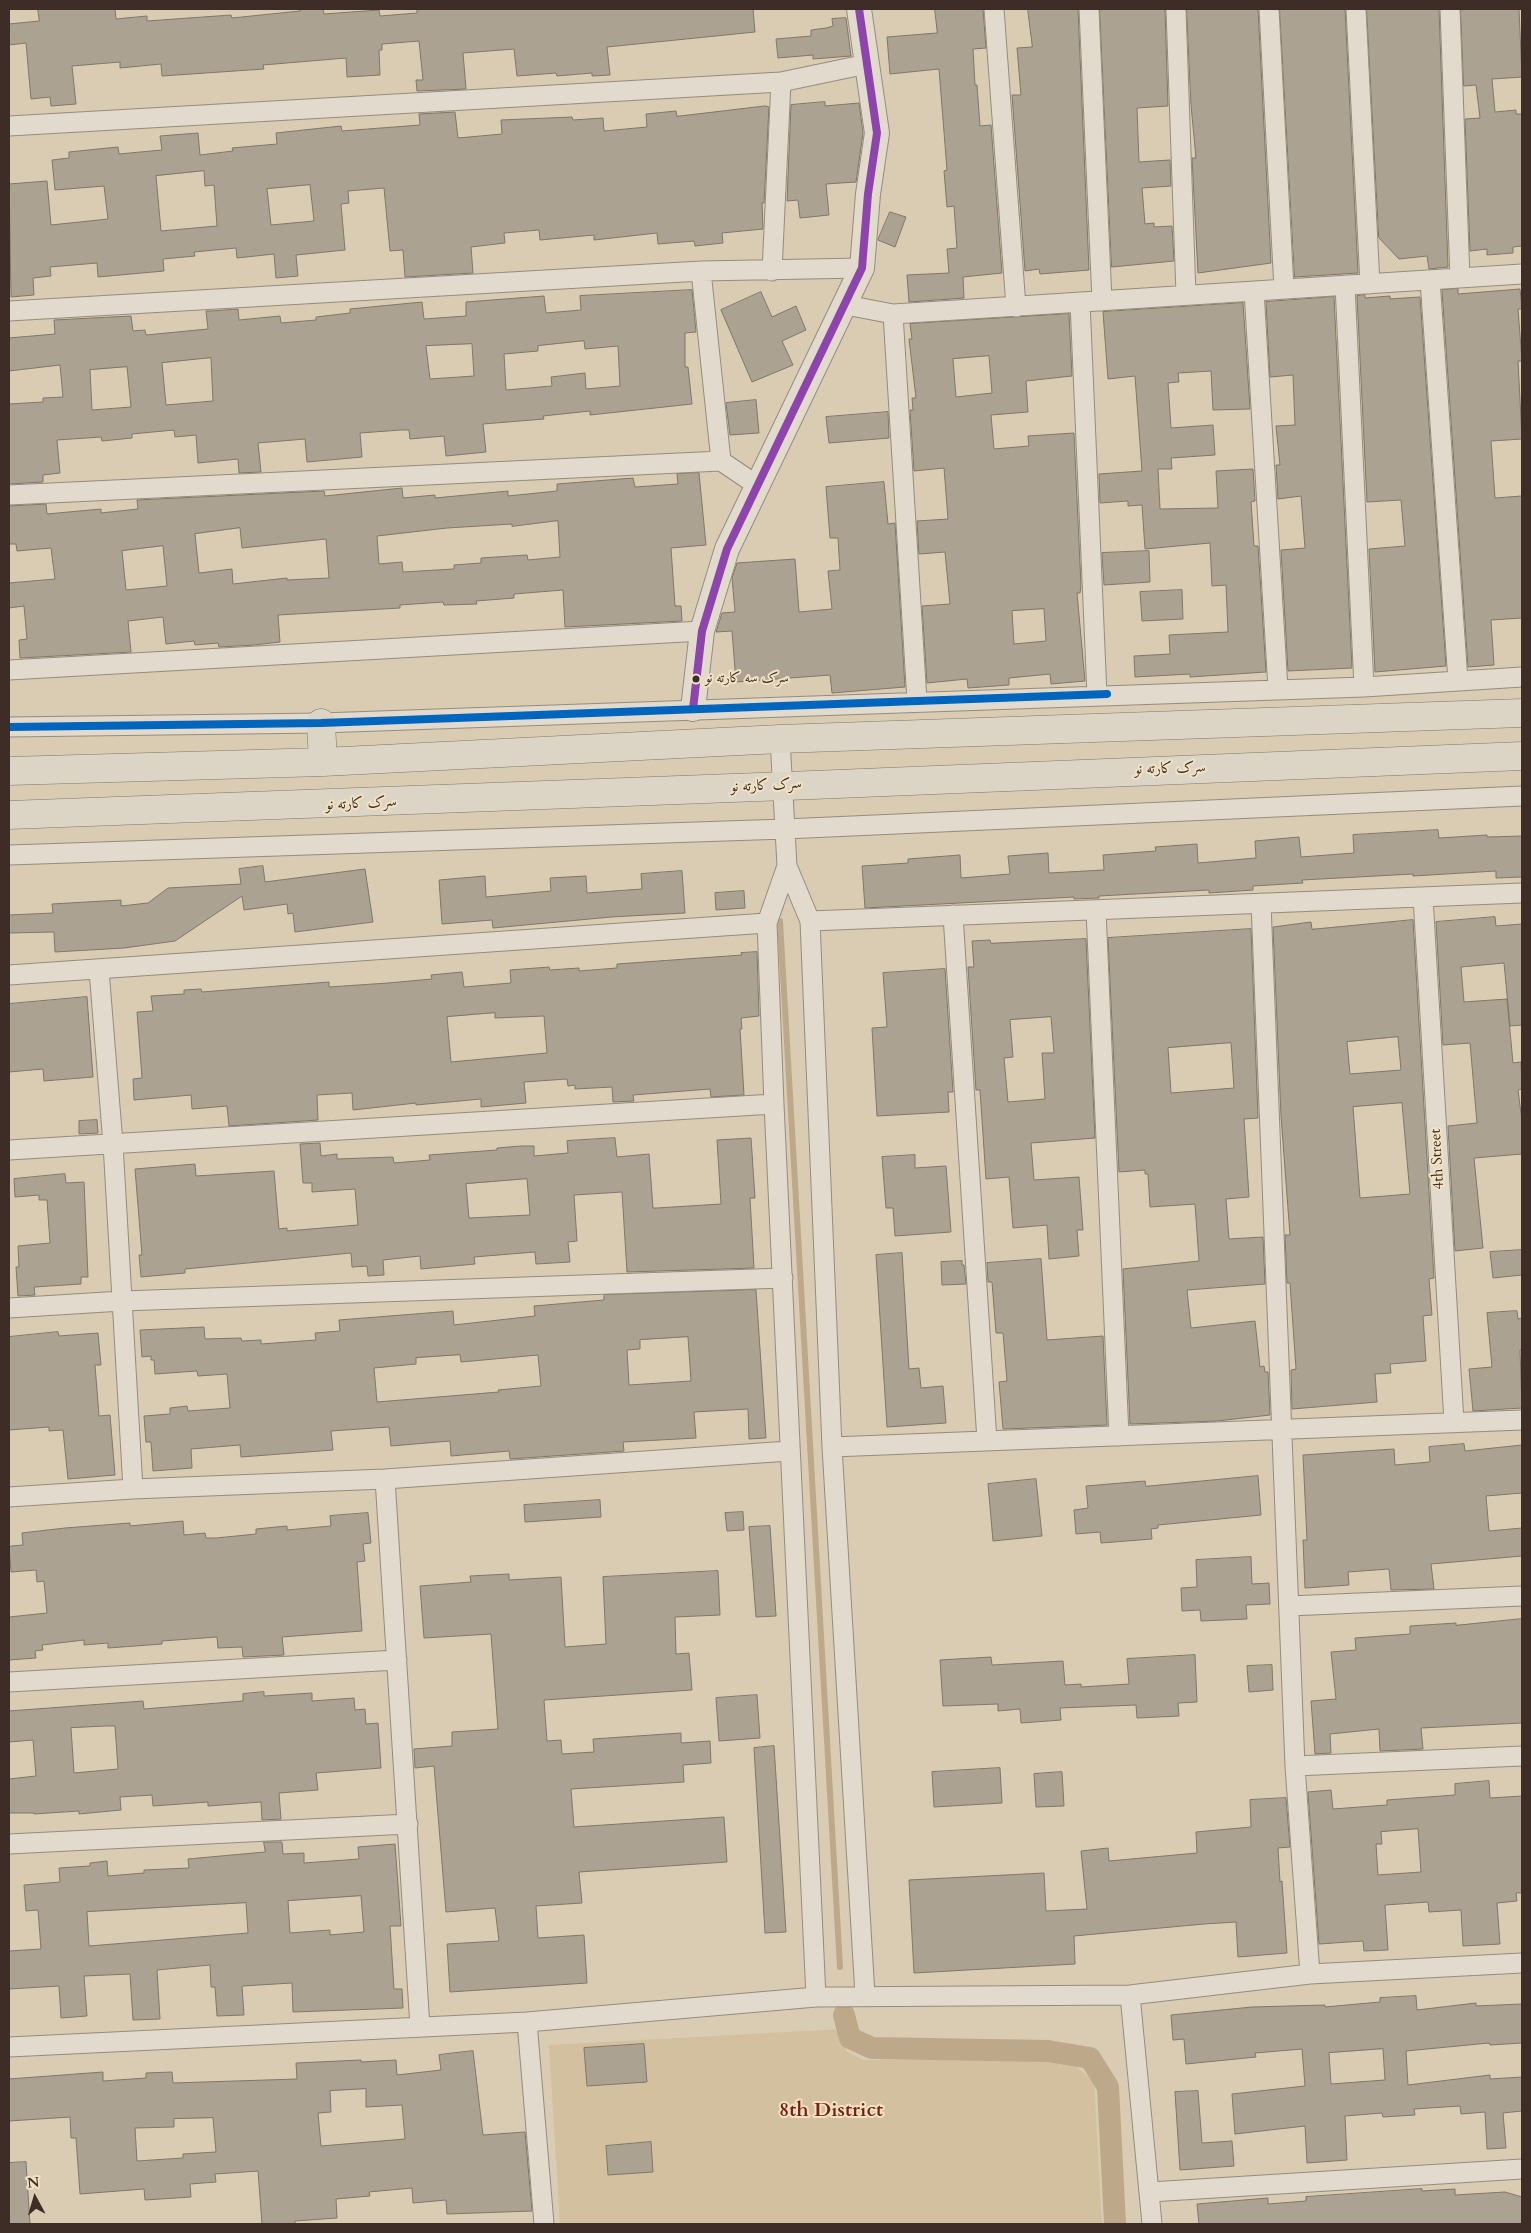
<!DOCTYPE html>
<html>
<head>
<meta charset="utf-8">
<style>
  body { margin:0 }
  #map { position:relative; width:1531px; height:2233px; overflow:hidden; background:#daccb2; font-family:Cardo,serif }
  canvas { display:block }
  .frame { position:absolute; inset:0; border:10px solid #3e2d27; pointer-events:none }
  .north { position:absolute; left:10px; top:2173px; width:50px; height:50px; -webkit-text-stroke:4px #f1e2c3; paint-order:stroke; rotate:354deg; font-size:14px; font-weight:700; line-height:20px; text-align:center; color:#3e2d27 }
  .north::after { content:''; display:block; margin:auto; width:18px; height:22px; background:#3e2d27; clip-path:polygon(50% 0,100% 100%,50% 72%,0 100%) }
</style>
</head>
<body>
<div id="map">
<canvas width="1531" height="2233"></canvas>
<div class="frame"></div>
<div class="north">N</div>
</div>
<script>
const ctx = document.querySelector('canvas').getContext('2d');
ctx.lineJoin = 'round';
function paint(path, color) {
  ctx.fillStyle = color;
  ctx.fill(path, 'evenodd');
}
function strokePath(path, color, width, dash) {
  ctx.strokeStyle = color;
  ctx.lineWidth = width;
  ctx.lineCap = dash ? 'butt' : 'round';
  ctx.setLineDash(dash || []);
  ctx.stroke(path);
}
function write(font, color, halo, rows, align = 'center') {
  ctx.font = font + ' Cardo,Amiri,serif';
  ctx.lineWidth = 4;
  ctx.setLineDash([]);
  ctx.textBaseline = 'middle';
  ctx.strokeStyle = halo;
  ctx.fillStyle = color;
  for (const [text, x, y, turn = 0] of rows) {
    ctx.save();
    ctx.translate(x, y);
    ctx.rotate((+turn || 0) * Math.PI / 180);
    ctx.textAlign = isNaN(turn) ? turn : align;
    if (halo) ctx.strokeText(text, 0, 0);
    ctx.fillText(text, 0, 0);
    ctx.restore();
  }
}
paint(new Path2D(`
  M841,2029L846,2051L863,2060H1067L1094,2081L1102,2224H560L549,2045Z`), '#d3c09e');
strokePath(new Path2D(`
  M780,921L840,1967`), '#bda989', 6);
strokePath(new Path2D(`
  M844,2015L850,2038L872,2048L1048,2051L1090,2058L1108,2087L1115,2224`), '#bda989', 22);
const building = new Path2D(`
  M38,9H115L116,19L147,16V21L231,15L232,18L300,11V9H323L324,14L379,10L380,16L417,13V9H753L755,32L607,47L610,75L592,76V73L557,76L556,73L517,76L514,49L463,53L466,89L417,91L416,80H423L419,41L382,44V50H379L380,75L347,77L346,58L263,65L264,69L162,76L161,64L120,68V62L72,66L76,104L51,106L50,97L31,99L26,43L9,45V24L39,21Z
  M935,9H983L986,48L973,49L975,85H977L980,126L991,125L1002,273L963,277L964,298L909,302L907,275L949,273L947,249L957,248L954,206L947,207L944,171L947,170L939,69L890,74L887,37L937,33Z
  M1028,9H1078L1089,270L1040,274L1039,269L1025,271L1012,95H1021L1017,48L1032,47Z
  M1100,9H1165L1168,106L1137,108L1139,162L1170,160L1171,186L1142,188L1145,224L1154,223V227L1172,226L1174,261L1112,267Z
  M1187,9H1258L1271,263L1198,273L1192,158H1196L1191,105Z
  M1280,9H1345L1358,273L1295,277Z
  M1367,9H1439L1448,267L1429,269L1427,256L1399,259L1379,238Z
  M1461,9H1519L1522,77L1492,79L1495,112L1516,110V114H1522V246L1513,247V253L1487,255V249L1470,251L1465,119L1480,118L1476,85L1464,86Z
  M846,18L851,56L813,59V55L778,58L776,39L811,36V30L826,28L833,26L832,19Z
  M825,102V106L859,103L863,133L856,182L826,184L829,215L800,218L798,200L787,201L791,105Z
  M766,106L769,107L764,203H762L763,229L722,233L723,243L695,246L694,241L658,244L657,233L594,240V235L540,240L539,230L504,233L505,243L471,247L473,273L405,277L403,250L390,251L384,188L348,191L349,203L341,204L345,250L296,255L298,276L276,278L274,254L237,258L236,248L194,252L195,256L163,259L164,271L98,277L97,263L50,267L51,276L33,278L34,295L11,297L9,184L47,181L51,225L108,219L104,186L55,190L52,160L69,158V152L118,147L119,154L162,150L160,136L198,133L200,155L233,151L232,148L277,144L276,133L341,126L342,131L420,125L419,114L455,112L458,138L502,134L501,120L572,117L573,120L603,118L604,131L647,127L646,114L676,111L677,116ZM204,171L205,186L214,185L217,226L161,231L156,176ZM310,185L314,221L271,225L267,189Z
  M890,212L906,217L895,247L878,240Z
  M1458,289V294L1520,289L1522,309H1518L1522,361H1518L1522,439L1491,441L1495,498L1522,496V618L1491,620L1494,665L1468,667L1442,290Z
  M692,290L696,332L685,333V367H688L692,404L590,415V411L543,416L544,419L483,424L486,452L446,456L444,436L410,439L409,430H401L360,433L362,457L307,462L305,439L258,443L261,472L239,473L238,459L198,463L196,435L175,437L174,430L132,434V438L102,441L101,437L57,440L60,473L43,475V482L9,484V404L43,402V398L63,397L60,365L9,371V338L55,334L54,320L131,316L133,331L145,330L146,335L208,329L206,311H211L238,309L239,320L280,316L281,323L316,320V317L350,313V309L422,302L424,319L466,316V302L544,296L546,313L581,310L580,296ZM584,341L585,349L618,346L620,386L586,389L585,373L551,377L552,386L506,390L504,354L538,351V346ZM472,344L474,376L430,379L426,346ZM211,358L213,401L166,405L162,363ZM127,367L131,407L92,410L90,370Z
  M761,292L772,317L796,306L806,330L782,341L793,365L752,382L721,310Z
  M1365,295V298L1390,296V299L1420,297L1446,666L1375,672L1369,549L1405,546L1401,500L1367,502L1357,296Z
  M1334,297L1352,668L1288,671L1281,550L1305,548L1301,496L1278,499L1276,465H1280L1276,426L1295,425L1293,375L1270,377L1266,302Z
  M1243,303L1250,409L1213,410L1211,371L1178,373L1179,382L1168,383L1171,428L1213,425L1215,455L1171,458L1172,469H1158L1160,509L1218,508L1216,471L1253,469L1255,501L1251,502L1254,546H1258L1266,672L1190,677V674L1135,677L1134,656L1170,654L1169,635L1228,632L1226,585L1212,586L1210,543L1145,549L1142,505L1128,506V501L1100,503L1099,474L1142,471L1135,376L1108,379L1103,312Z
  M1069,314L1072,376L1026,381L1028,412L991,415L994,449L1029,446L1028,436L1074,433L1081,586L1080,593H1077L1085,681L1051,684L1050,674L1009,678V685L968,688L967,679L927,683L922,606L950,604L945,552L919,554L917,521L948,519L944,468L914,471L910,410H913L912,398H916L909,339H912L910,324ZM989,356L992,393L956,397L953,359ZM1044,609L1046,641L1014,644L1012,611Z
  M756,400L759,433L730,435L726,403Z
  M888,412L889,438L829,443L826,417Z
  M699,473L706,545L671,548L675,606H681L682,621L565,627L563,590L514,594V598L476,601L477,604L444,605L443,602L400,605V608L278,615L280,642L254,645L219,647L218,643L195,645L194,641L166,644L163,617L128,621L131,652L20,658L19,640L27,639L24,606L9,608V583L55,579L51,548L17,551L16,544H9V506L46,504L47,514L101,509V513L138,509L137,500L324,491L325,496L402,488L403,498L435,495V498L508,491V496L557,491V484L633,478L635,487L678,484L677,474ZM558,521L560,557L528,560L527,555L481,558V563L454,565V569L403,572L402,562L379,564L377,536L447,528L512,524V526ZM240,528L242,548L326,539L329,578L287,580V578L233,584L232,569L199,573L195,534ZM163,546L167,586L126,590L122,551Z
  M884,482L888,524L895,523L905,687L832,693L830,675L736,682L732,631L716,632L722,613L735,612L732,578L737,563L795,559L799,612L832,609L828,571L840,570L838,538H830L826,487Z
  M1149,551L1150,582L1104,585L1102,553Z
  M1182,590L1183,619L1142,621L1140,592Z
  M1438,830L1439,838L1487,835V837L1522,836V877L1496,878V871L1413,876V874L1302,880L1303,883L1253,886V890L1209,893V890L1099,896V898L1074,899V897L865,908L862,866L908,863V859L960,855L961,878L1010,874L1008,856L1048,853L1049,873L1104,870L1103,855L1156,851L1155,847L1197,844L1198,863L1256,858L1255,841L1299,837L1301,857L1354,853L1353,835Z
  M263,866L265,882L365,869L373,922L295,932L293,913L288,914L287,904L244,910L242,896L175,941L124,948L55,952L54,932L9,933V915L53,913L52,904L121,900V906L148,903L168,888L241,884L239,869Z
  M682,871L685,913L611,917L493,928L492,920L442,924L439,880L485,876L486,897L551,891L550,878L586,876L587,893L642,889L641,874Z
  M744,891L745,908L716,910L715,893Z
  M1495,917L1496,926L1522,924V1025L1510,1026L1504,963L1461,967L1464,1002L1507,999L1513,1063L1521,1062L1522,1089L1518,1090L1522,1121V1154L1474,1158L1483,1248L1455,1251L1448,1126L1477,1123L1470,1043L1443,1045L1436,922Z
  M1413,920L1434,1278L1429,1279L1432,1315L1423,1316L1426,1361L1390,1364L1391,1373L1375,1374L1377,1402L1292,1409L1291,1370L1296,1369L1290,1283H1287L1285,1235H1290L1281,1116L1273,927L1311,922L1312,929ZM1398,1037L1401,1070L1350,1074L1347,1042ZM1402,1103L1410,1194L1360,1198L1353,1107Z
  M1251,929L1258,1118L1244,1119L1249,1197L1226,1199L1229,1239L1263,1237L1265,1284L1187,1290L1191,1328L1255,1321L1260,1367L1264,1366L1265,1372H1268L1270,1415L1217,1421L1130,1424L1123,1269L1199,1261L1195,1204L1150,1207L1148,1174H1145V1170L1119,1172L1108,938ZM1231,1043L1234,1088L1171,1093L1168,1048Z
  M1086,939L1095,1138L1031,1143L1034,1180L1079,1177L1083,1230H1077L1079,1256L1049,1259L1047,1225L1013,1228L1009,1177L986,1179L980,1090H976L968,967H974L972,941L990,940L991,943ZM1051,1017L1054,1053H1042L1045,1099L1008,1102L1004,1058L1013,1057L1010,1020Z
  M757,952L759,1016L741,1018L742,1029H740L744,1095L711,1097L710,1089L633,1095L634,1101L613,1102L612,1087L575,1089V1085L568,1086L567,1079L524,1082L526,1103L481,1107V1099L416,1105V1103L353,1110L352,1093L317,1095L318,1120L229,1126L227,1106L192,1109L191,1095L134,1100L133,1079L142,1078L137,1012L153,1011L151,996L184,994V990L201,989L202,992L329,982V987L388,983L432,979L431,975L462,972L464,987L511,983L510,970L549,967L550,970L579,968V971L617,968V964L742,955L741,953ZM495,1013V1018L544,1016L547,1053L451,1062L447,1017Z
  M945,969L953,1092H948L949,1112L877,1116L872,1028L887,1027L883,973Z
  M87,997L93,1077L44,1081L43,1069L9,1072V1004Z
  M97,1120L98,1133L79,1134V1121Z
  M615,1138L617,1157L649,1154L653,1208H657L721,1204L717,1140L751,1138L755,1198H750L754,1268L627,1272L622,1192L574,1195L577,1241L568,1242L570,1262L536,1264L535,1252L474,1257L475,1264L421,1269L420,1256L383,1260L384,1275L368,1276L367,1266L352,1267L351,1253L185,1269V1273L141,1277L139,1255H142L135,1169L195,1164L196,1176L274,1171L279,1229L287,1228V1231L358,1225L355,1189L312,1192V1183H303L300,1144L320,1143L321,1156L337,1154V1159L393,1157L394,1163L430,1160L429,1155L497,1150V1148L521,1146H534V1156L568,1153L567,1141ZM527,1179L530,1215L469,1218L466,1184Z
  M915,1155V1168L946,1166L951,1232L895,1236L893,1208H886L882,1157Z
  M65,1174L66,1183L84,1182L88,1277H81V1284L34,1287L35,1295L18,1296L16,1267H19L18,1246L50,1243L47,1200H39V1195L15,1197L14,1179Z
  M1522,1250V1275L1493,1278L1490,1252Z
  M902,1253L909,1369L919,1368L921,1388L943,1386L946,1423L887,1427L876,1255Z
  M1041,1259L1047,1340L1103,1336L1107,1425L1003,1429L999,1382L1007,1381L1003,1333H996L992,1282H988L987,1263Z
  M962,1261V1265H964L966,1284L942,1285L941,1262Z
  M756,1290L766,1438L749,1439L748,1409L694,1412L696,1438L623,1442L624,1451L510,1459L509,1451L451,1456L450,1441L391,1446L389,1427L331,1431L333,1450L241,1457L240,1445L191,1449L192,1468L153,1471L151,1442H146L144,1416L170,1414V1408L187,1406L188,1411L230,1408L227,1374L198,1376L197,1371L155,1374L154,1360H151V1356L142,1357L140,1330L204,1327L205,1339L241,1338L242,1341L261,1340V1344L316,1340L315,1333L340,1331L339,1320L453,1311L454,1325L535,1316L534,1306L604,1300V1295ZM688,1337L691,1381L629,1385L627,1350L640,1349V1340ZM460,1355L461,1362L538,1355L541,1386L498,1390L499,1392L377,1402L374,1368L416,1364V1358Z
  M1517,1311L1518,1319L1522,1318V1350H1520L1522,1408L1473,1411L1469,1369L1492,1367L1487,1313Z
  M58,1332L59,1336L98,1333L101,1365H95L99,1416L110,1415L115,1475L68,1479L63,1430L49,1431V1427L9,1430V1337Z
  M1464,1444L1465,1451L1522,1445V1493L1486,1496L1489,1531L1522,1528V1556L1431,1564L1434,1589L1391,1590L1389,1569L1348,1572L1349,1585L1305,1588L1303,1540H1307L1303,1455L1394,1449L1395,1465L1430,1462L1429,1447Z
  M1258,1476L1261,1515L1158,1525V1528L1151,1529L1152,1539L1101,1543L1100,1532L1076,1534L1074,1510L1088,1508L1086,1486L1145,1481L1146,1486Z
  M1036,1479L1042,1536L993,1541L988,1484Z
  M600,1500L601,1517L525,1522L524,1505Z
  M743,1512L744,1530L727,1531L725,1513Z
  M368,1513L371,1543L363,1544L365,1561L357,1562L362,1631L282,1637L284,1655L243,1657L242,1647L218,1648L217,1637L162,1641V1644L108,1648V1643L84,1645V1640L42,1645L43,1650L35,1651L36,1658L9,1660V1617L47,1613L44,1581L37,1582L36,1570L11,1572L9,1548L11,1546L23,1545L22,1533L65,1528L130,1523V1526L183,1521L184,1535L205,1533L206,1538H216L256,1534V1529L287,1526V1530L331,1526L330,1516Z
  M770,1526L776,1616L756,1617L749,1527Z
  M1251,1557L1252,1584L1269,1583L1270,1604L1246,1605L1247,1619L1201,1621L1200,1610L1182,1611L1181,1588L1197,1587L1196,1560Z
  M718,1571L720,1615L675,1617L676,1654L689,1653L692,1690L544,1700L547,1741L561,1740L562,1754L594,1752L593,1739L681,1733V1743L710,1741L711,1763L683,1765L684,1782L571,1789L574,1827L724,1817L727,1862L579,1872L582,1903L536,1906L538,1938L584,1935L587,1983L450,1992L447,1944L499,1941L495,1908L446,1912L434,1766L415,1768L414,1749L452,1746V1732L498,1729L491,1634L424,1638L420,1586L471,1582L470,1576L509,1574V1580L561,1577L565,1647L606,1644L603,1577Z
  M1522,1619V1723L1421,1728L1423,1749L1380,1751L1379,1729L1330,1734L1331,1753L1315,1754L1311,1701L1336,1699L1331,1652L1356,1650L1355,1638L1410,1634V1626L1456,1623V1625Z
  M1195,1655L1197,1702L1178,1703L1179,1716L1137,1718L1136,1705L1060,1708L1061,1720L1021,1723L1020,1709L998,1711V1704L943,1706L940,1660L991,1657L992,1665L1063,1661L1065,1685L1081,1684V1687L1129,1684L1127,1659Z
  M1272,1665L1273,1690L1249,1692L1247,1666Z
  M264,1692V1696L312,1693V1701L354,1698L355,1710L365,1709L366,1724L378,1723L381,1768L316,1773L318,1790L279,1793L281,1819L262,1820L261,1802L208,1806V1802L153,1806L152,1795L120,1797L121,1810L79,1814V1811L34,1814V1813H9V1779L36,1776L33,1740L9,1742V1711L143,1701L144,1709L243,1701V1694ZM107,1726H115L118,1769L74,1773L71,1728Z
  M757,1695L760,1738L719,1741L716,1698Z
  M774,1746L786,1932L765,1933L754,1748Z
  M1000,1768L1002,1803L934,1807L932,1772Z
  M1062,1772L1064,1806L1036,1807L1034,1774Z
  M1489,1781L1490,1798L1522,1796V1893H1516L1517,1901L1497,1903L1500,1944L1463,1946L1461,1910L1429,1912L1428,1902L1385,1905L1388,1950L1364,1951L1363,1941L1319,1944L1308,1792L1331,1790L1333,1809L1387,1805V1800L1455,1795V1784ZM1418,1829L1421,1872L1378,1875L1376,1844H1382L1381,1832Z
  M1286,1798L1290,1847L1278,1848L1280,1882L1282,1881L1287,1953L1238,1957L1236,1922L1204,1924L1074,1936L1075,1964L914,1973L909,1880L1044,1873L1046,1911L1087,1909L1081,1851L1108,1848L1109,1861L1197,1853L1196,1832L1251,1827L1250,1800Z
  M264,1842H282L283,1854L304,1853V1863L359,1859L358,1847L395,1844L401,1926H390L394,1989H402L403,2008L293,2012L292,1983L242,1986L244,2015L217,2016L215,1987H211L210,1965L157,1970L160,2019L133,2020L130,1974L84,1976L87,2016L61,2018L59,1986L9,1989V1951L41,1949L38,1910L26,1911L24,1885L60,1882L59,1868L90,1866V1863L107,1861L108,1876L144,1873V1870L189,1868L188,1859L265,1852ZM361,1896L364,1932L330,1935V1930L290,1933L288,1901ZM246,1903L248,1933L89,1946L87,1912Z
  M1416,1996L1417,2010L1476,2003V2006L1522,2004V2043L1490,2045L1489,2043L1406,2051L1408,2085L1490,2075V2079L1522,2077V2111L1503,2113L1506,2148L1487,2149L1485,2112L1461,2114L1460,2106L1414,2109L1415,2115L1383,2117L1382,2113L1345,2116L1347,2160L1307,2163L1305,2126L1235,2134L1232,2094L1305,2086L1302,2049L1255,2053L1256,2057L1186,2064L1184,2039L1173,2040L1171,2015L1252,2007L1325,2005V2007L1380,2002V1998ZM1383,2049L1385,2080L1331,2084L1329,2053Z
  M644,2044L647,2082L587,2086L584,2048Z
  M473,2051L483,2135L525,2132L532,2211L447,2214L446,2200L413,2203L412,2188L369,2192L370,2196L336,2199L337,2218L295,2221V2224H262L258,2171L215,2174L216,2182L190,2184L191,2197L145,2200L144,2189L80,2194L76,2138H71L70,2117L9,2121V2079L103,2072V2081L146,2078V2073L172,2072L173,2083L297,2079L296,2063L361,2060V2062L396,2060L397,2075L441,2070L439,2055ZM366,2089V2107L402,2105L405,2139L321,2146L318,2113L331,2112L330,2091ZM213,2118L216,2152L183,2154V2158L137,2161L135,2128L174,2127V2119Z
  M1198,2091L1202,2143L1232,2141L1234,2166L1180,2170L1175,2092Z
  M651,2142L653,2172L608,2175L606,2146Z
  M26,2162L30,2224H9V2163Z
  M1422,2189V2191L1455,2189V2195L1505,2192L1522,2197V2224H1199L1197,2204L1268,2198V2204L1306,2201V2197Z`);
paint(building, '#aca292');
strokePath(building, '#807769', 1);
const minor = new Path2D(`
  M994,9L1016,307
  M1089,9L1102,301
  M1176,9L1186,295
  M1269,9L1284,289
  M1356,9L1370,284
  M1450,9L1460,278
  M9,126L781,82L867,64
  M701,271L721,461
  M772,271L781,82
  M1430,280L1458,681
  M1345,285L1364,687
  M1254,291L1278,689
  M1080,302L1097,695
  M846,305L893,314L1522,274
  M9,311L701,271L862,268
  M893,314L917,701
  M9,495L721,461L758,486
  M9,670L702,631
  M9,727L321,723L1364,687L1522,677
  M780,739L787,866L810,921L832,1447L865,1995
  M9,855L785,829L1522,796
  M787,866L767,923L774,1104L816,1997
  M1423,897L1454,1422
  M1261,903L1295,1766L1310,1974
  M1096,910L1119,1436
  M953,915L987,1441
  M810,921L1522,893
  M99,970L113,1144L133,1489
  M9,975L767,923
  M9,1150L774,1104
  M9,1308L122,1301L783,1278
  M832,1447L1522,1420
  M385,1479L420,2027
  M9,1497L133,1489L385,1479L789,1451
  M1289,1606L1522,1596
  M9,1682L397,1660
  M1295,1766L1522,1756
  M9,1844L408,1824
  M1130,1995L1152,2224
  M527,2022L544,2224
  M9,2047L527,2022L816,1997L1130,1995L1310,1974L1522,1963
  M1150,2192L1522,2169`);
const tertiary = new Path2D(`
  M693,709L702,631L727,549L862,268L868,194L877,133L859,9`);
const trunk = new Path2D(`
  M321,723L323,762
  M9,771L323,762L780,739L1522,713
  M9,815C513,800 1018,775 1522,756`);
strokePath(minor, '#968c7d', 21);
strokePath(tertiary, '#968c7d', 26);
strokePath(trunk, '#807769', 29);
strokePath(minor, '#e1dacd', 19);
strokePath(tertiary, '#e1dacd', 24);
strokePath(trunk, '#dcd4c5', 28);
strokePath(new Path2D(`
  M693,709L702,631L727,549L862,268L868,194L877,133L859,9`), '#8e44ad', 8);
strokePath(new Path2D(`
  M9,727L321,723L1107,694`), '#0065bd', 8);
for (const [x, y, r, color] of [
  [696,679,4.5,"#3e2d27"]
]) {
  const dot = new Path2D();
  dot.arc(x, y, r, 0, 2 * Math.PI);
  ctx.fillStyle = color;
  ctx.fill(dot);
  strokePath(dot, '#f1e2c3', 2);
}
write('14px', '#3e2d27', '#f1e2c3', [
  ["سرک سه کارته نو",705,679]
], 'left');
write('15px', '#3e2d27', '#f1e2c3', [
  ["سرک کارته نو",1170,769,-2],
  ["سرک کارته نو",766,786,-3],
  ["سرک کارته نو",361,804,-3],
  ["4th Street",1438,1159,-93]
]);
write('bold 20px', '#7a1f14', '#f1e2c3', [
  ["8th District",831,2111]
]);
</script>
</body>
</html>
